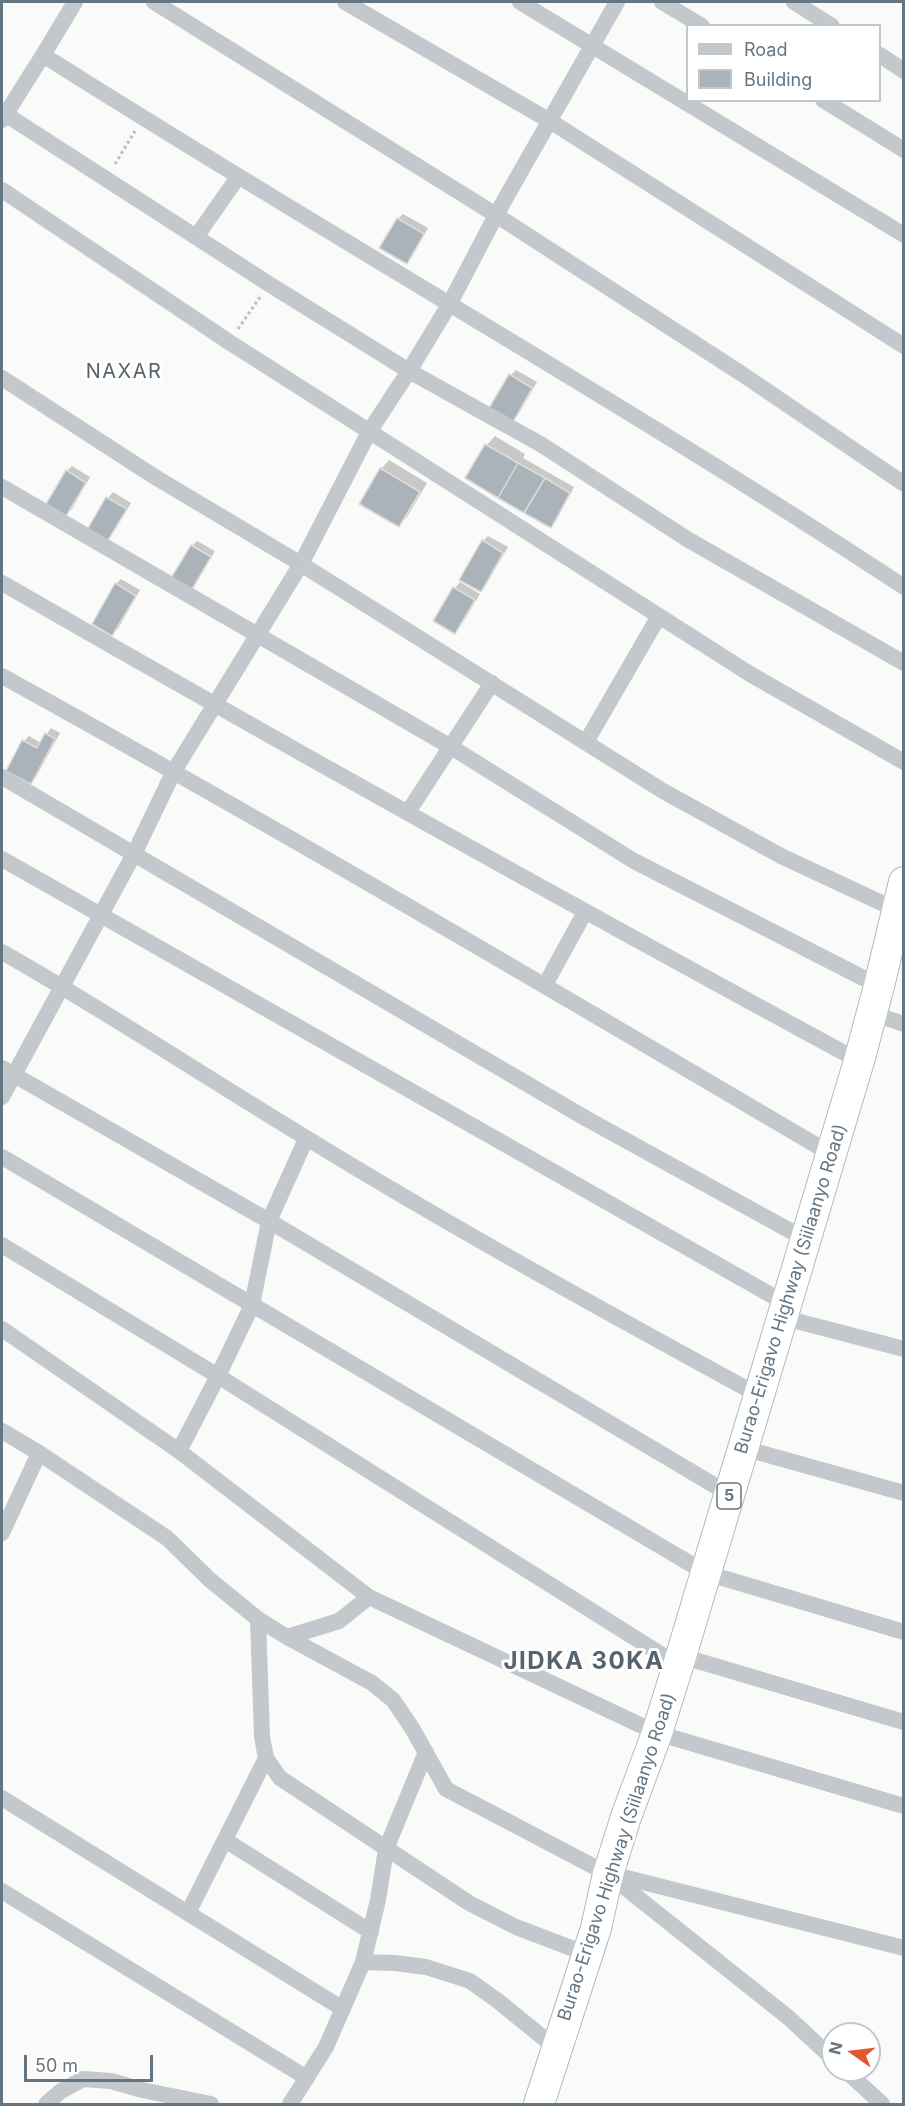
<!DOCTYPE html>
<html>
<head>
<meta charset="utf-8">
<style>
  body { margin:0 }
  #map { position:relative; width:905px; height:2106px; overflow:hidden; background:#fafaf8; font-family:Inter,sans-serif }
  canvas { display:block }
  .frame { position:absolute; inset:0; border:3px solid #657683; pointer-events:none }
  .legend { position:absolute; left:686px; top:24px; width:195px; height:78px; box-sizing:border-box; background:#fff; border:2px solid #c1c8cd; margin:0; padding:8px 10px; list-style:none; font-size:18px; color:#657683 }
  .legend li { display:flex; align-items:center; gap:12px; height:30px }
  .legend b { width:30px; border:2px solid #c1c8cd }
  .north { position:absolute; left:821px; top:2022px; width:60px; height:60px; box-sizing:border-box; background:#fff; border:2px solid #c1c8cd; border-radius:50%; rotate:284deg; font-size:16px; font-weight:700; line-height:24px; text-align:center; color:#657683 }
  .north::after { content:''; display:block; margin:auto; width:21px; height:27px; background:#e4572e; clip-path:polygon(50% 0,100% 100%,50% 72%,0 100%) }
  .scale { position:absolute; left:24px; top:2055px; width:129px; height:27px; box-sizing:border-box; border:3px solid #657683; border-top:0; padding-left:8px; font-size:18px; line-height:21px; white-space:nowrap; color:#657683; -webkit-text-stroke:4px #fff; paint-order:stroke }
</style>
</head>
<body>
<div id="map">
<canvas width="905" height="2106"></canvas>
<div class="frame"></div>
<ul class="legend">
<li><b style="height:8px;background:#c3c8cc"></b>Road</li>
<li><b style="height:16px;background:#aab3b9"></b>Building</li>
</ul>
<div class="north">N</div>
<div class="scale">50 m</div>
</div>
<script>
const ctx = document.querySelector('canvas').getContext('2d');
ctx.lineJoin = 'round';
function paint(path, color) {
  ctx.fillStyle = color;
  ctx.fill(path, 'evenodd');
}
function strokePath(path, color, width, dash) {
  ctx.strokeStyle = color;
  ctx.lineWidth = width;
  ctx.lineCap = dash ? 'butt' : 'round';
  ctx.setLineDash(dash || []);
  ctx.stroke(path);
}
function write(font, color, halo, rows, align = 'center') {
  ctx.font = font + ' Inter,sans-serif';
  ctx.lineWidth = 6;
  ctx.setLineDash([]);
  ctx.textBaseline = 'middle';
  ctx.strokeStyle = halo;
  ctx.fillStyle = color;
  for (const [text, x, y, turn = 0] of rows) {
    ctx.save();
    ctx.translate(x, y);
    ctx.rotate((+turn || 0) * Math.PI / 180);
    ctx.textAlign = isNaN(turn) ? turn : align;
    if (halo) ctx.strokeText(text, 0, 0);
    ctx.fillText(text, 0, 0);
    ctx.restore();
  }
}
paint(new Path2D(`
  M403,214L428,228L412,257L407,262L398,219Z
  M516,370L537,382L518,415L513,420L511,375Z
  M495,436L525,454L523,458L574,487L556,521L550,526L467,477L487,445Z
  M389,460L427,483L407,517L399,525L381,469Z
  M72,466L90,477L72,509L66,514L67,471Z
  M113,492L131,503L112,534L106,540L89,529L108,498Z
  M488,536L508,547L486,585L480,590L483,541Z
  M197,541L215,551L196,583L191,589L192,546Z
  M121,579L140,590L118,629L112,634L116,584Z
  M460,582L480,594L460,627L455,632L435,621L455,588Z
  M51,728L60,733L36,777L31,782L24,741L29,736L41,743Z`), '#0003');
const building = new Path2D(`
  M397,218L424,234L407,264L379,248Z
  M509,374L532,388L513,422L489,408Z
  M485,444L518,463L498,498L465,478Z
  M518,463L545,478L524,513L498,498Z
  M380,468L420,492L399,527L359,504Z
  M66,470L86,483L66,516L46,504Z
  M545,478L570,493L551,528L524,513Z
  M106,497L127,509L107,542L87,530Z
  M482,540L503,553L481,592L459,580Z
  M191,545L211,557L191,591L171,578Z
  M115,583L136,596L112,636L92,624Z
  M453,587L475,600L455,634L433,621Z
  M45,733L55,739L31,784L6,771L22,740L37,748Z`);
paint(building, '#aab3b9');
strokePath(building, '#dcdcda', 1.5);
const highway = new Path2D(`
  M539,2104L596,1928L608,1874L626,1817L657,1733L681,1656L859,1061L879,986L904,882`);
strokePath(highway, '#b4b9bd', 32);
strokePath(new Path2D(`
  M115,164L135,131
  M238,329L260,297`), '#bbbfc2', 3, [3, 3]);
strokePath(new Path2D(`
  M154,2L496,215L742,374L904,484
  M345,2L550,121L904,346
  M520,2L904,235
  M662,2L702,26
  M794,2L832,26
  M43,55C328,236 622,401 904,587
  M880,55L904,71
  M823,100L904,150
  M2,112L269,284L409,371L542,445L687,539L904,663
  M2,120L43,55L75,2
  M2,190L229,342L659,616L586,742
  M196,237L238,177
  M2,378L155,477L301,564L663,791L781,856L903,913
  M2,487L451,747L634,861L879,986
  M2,583C285,746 571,905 859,1061
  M659,616L750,674L904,762
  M2,676C281,830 556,992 831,1154
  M2,777L587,1119L805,1239
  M408,812L492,683
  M2,859L785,1303
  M2,952C106,1011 205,1077 308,1139C455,1229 606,1312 758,1395
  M545,985L585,912
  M871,1013L904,1024
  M2,1068L269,1221L729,1494
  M2,1097L134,854L174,771L301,564L369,432L409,371L449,305L496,215L617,2
  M2,1157L706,1573L904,1632
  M2,1245L218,1376L678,1665
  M781,1317L904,1349
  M2,1329L179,1451L369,1597L657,1733L904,1806
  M2,1431L39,1453L167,1538L210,1580L258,1619L287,1637L372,1683L393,1700L412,1728L446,1789L608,1874L789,2018L833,2059
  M743,1448L904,1493
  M179,1451L218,1376L252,1305L269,1221L306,1139
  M2,1533L39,1453
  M258,1619L262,1737L266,1758L280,1778L469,1903L516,1927L587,1954
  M287,1637L339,1621L369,1597
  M681,1656L904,1722
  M2,1798L343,2009
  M225,1840L371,1932
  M615,1875L904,1948
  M2,1891L307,2078
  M188,1913L266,1758
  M363,1962L395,1963L426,1967L470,1981L498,2001L557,2049
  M845,2070L882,2104
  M46,2104L61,2091L83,2079L111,2081L142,2090L211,2104
  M290,2104L326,2047L363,1962L378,1900L386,1849L426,1752`), '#c3c8cc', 16);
strokePath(highway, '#fff', 30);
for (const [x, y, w] of [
  [729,1496,24]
]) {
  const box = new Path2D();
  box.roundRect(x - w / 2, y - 13, w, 26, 4.5);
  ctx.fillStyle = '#fff';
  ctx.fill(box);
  strokePath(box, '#657683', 1.5);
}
write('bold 16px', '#657683', null, [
  ["5",729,1496]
]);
write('18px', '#657683', '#fff', [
  ["Burao-Erigavo Highway (Siilaanyo Road)",791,1289,-73],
  ["Burao-Erigavo Highway (Siilaanyo Road)",617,1857,-72]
]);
ctx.letterSpacing = '1.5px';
write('20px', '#57646e', '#fff', [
  ["NAXAR",124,372]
]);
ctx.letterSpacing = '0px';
ctx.letterSpacing = '1.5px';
write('bold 24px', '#57646e', '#fff', [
  ["JIDKA 30KA",584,1662]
]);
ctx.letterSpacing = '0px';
</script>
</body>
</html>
